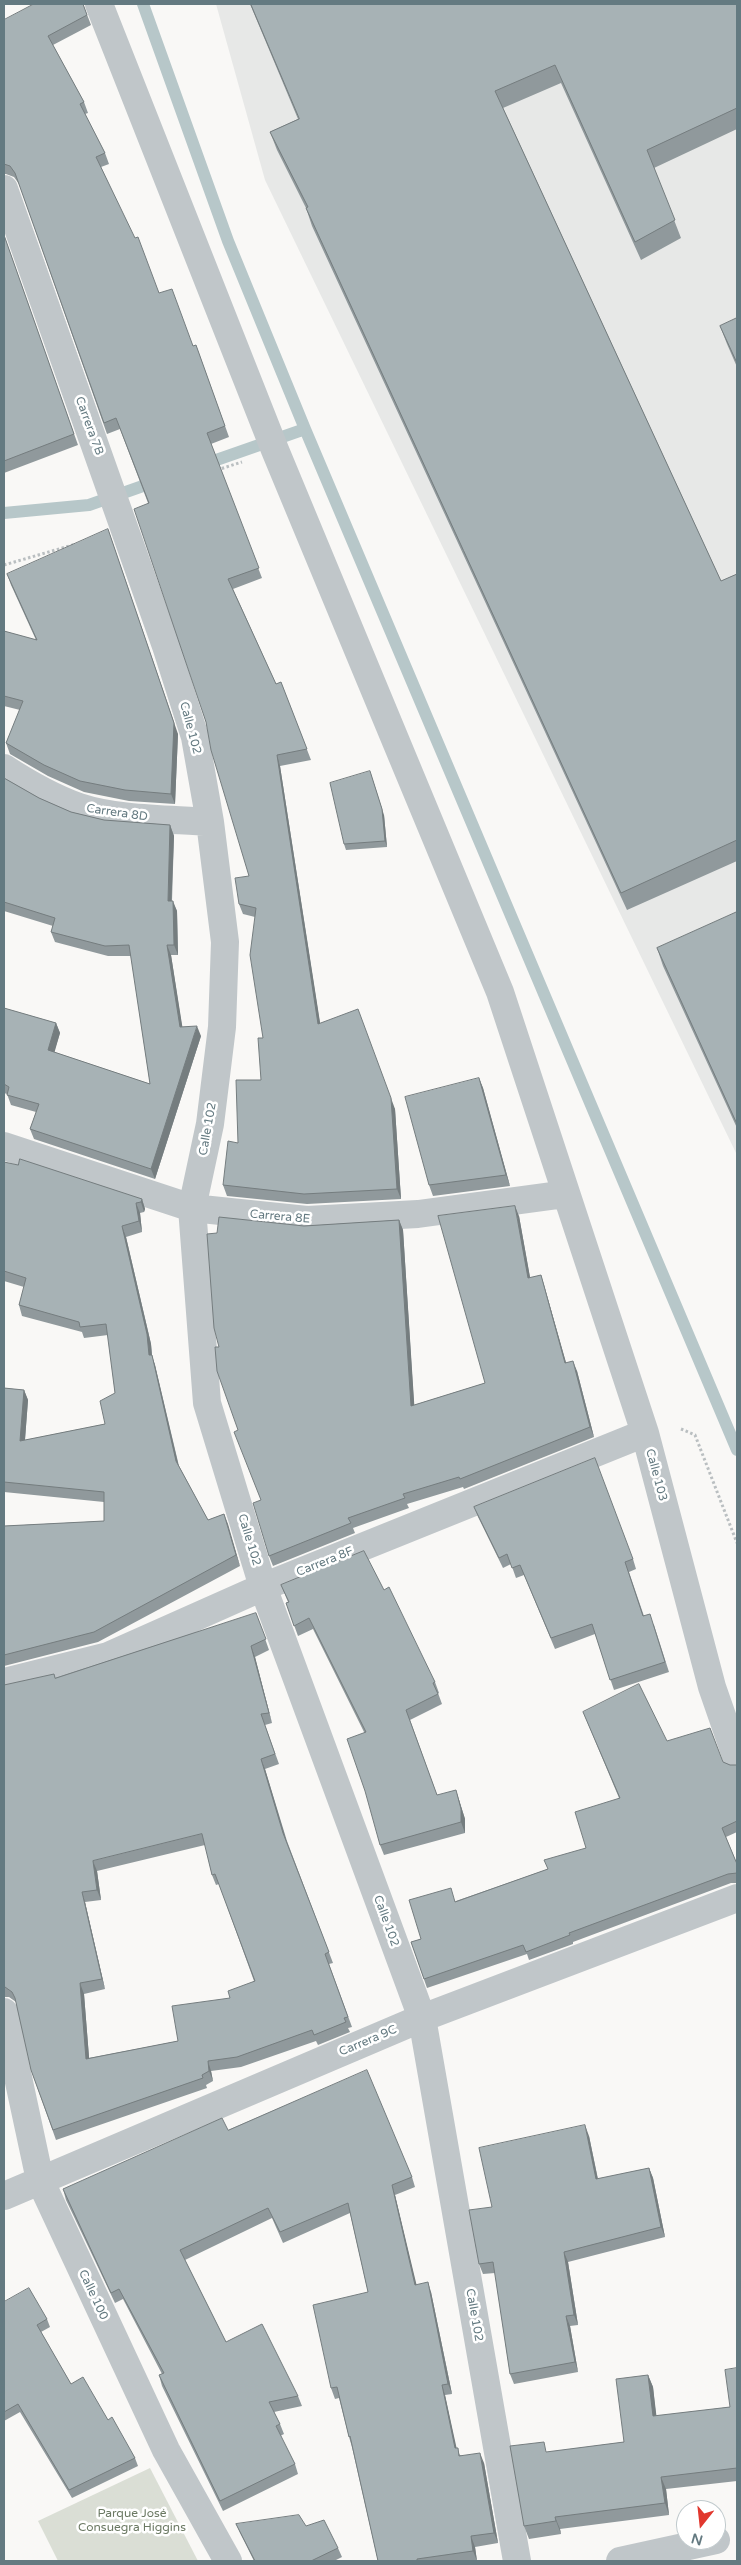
<!DOCTYPE html>
<html>
<head>
<meta charset="utf-8">
<style>
  body { margin:0 }
  #map { position:relative; width:741px; height:2565px; overflow:hidden; background:#f9f8f6; font-family:"Varela Round",sans-serif }
  canvas { display:block }
  .frame { position:absolute; inset:0; border:5px solid #647a81; pointer-events:none }
  .north { position:absolute; left:676px; top:2500px; width:50px; height:50px; box-sizing:border-box; background:#fff; border:1px solid #c1cacd; border-radius:50%; rotate:196deg; font-size:14px; font-weight:700; line-height:20px; text-align:center; color:#647a81 }
  .north::after { content:''; display:block; margin:auto; width:18px; height:22px; background:#e1382e; clip-path:polygon(50% 0,100% 100%,50% 72%,0 100%) }
</style>
</head>
<body>
<div id="map">
<canvas width="741" height="2565"></canvas>
<div class="frame"></div>
<div class="north">N</div>
</div>
<script>
const ctx = document.querySelector('canvas').getContext('2d');
ctx.lineJoin = 'round';
function paint(path, color) {
  ctx.fillStyle = color;
  ctx.fill(path, 'evenodd');
}
function strokePath(path, color, width, dash) {
  ctx.strokeStyle = color;
  ctx.lineWidth = width;
  ctx.lineCap = dash ? 'butt' : 'round';
  ctx.setLineDash(dash || []);
  ctx.stroke(path);
}
function write(font, color, halo, rows, align = 'center') {
  ctx.font = font + ' "Varela Round",sans-serif';
  ctx.lineWidth = 5;
  ctx.setLineDash([]);
  ctx.textBaseline = 'middle';
  ctx.strokeStyle = halo;
  ctx.fillStyle = color;
  for (const [text, x, y, turn = 0] of rows) {
    ctx.save();
    ctx.translate(x, y);
    ctx.rotate((+turn || 0) * Math.PI / 180);
    ctx.textAlign = isNaN(turn) ? turn : align;
    if (halo) ctx.strokeText(text, 0, 0);
    ctx.fillText(text, 0, 0);
    ctx.restore();
  }
}
paint(new Path2D(`
  M216,4H737V1155L265,180Z`), '#e7e8e7');
paint(new Path2D(`
  M150,2468L198,2561H58L38,2521Z`), '#daded5');
strokePath(new Path2D(`
  M143,4L228,241L305,429L737,1450
  M202,465L305,429
  M4,513L89,505L157,481`), '#b7c7c9', 12);
strokePath(new Path2D(`
  M217,470L242,462
  M4,565L76,544
  M681,1429L695,1435L737,1543`), '#babfc1', 3, [2.5, 2.5]);
strokePath(new Path2D(`
  M99,4L275,450L500,992L645,1433L712,1687L737,1759
  M4,189L166,646L195,737L210,822L225,942L222,1027L210,1124L192,1208L207,1403L263,1587L422,2018L517,2561
  M4,768C27,783 53,798 79,807C118,820 170,819 210,822
  M4,1146L192,1208L307,1220L418,1214L566,1194
  M4,1682L108,1656L263,1587L645,1433
  M4,2012L40,2180L166,2450L228,2561
  M4,2196L422,2018L737,1898
  M620,2561L716,2540`), '#c0c6c9', 28);
paint(new Path2D(`
  M83,4L91,25L53,45L84,102L88,113L85,114L105,153L109,164L101,167L159,293L193,346L196,345L229,437L211,444L262,578L233,589L276,684L281,682L311,760L280,766L320,1024L395,1109L401,1199L307,1204L227,1196L223,1185L261,1080L263,1038L255,917L243,914L239,904L249,876L206,722L148,503L120,429L107,434L19,184L14,177L6,174H4V20Z
  M250,4H737V129L654,168L681,238L641,260L561,83L503,108L721,581L737,574V861L627,910L312,226L306,208L277,150L270,132L298,119Z
  M4,235L78,445L4,473Z
  M737,318V367L727,344L720,326Z
  M7,574L178,734L175,804L129,801L84,792L48,776L10,754L6,743L20,710L4,706V631L36,640L11,585Z
  M4,778L39,798L71,812L104,820L170,825L174,836L172,901L177,911L178,955H171L182,1027L201,1036L155,1179L34,1139L30,1129L36,1112L11,1105L7,1094L4,1093V1008L56,1023L60,1033L54,1052L150,1084L131,956H108L55,942L51,932L53,926L4,911Z
  M384,815L387,847L346,850L344,844Z
  M737,912V1128L663,966L657,948Z
  M479,1078L483,1088L510,1186L433,1196L429,1185Z
  M4,1162L142,1199L145,1209L144,1212L140,1213L142,1232L126,1237L151,1344L152,1356L155,1365L179,1466L208,1520L224,1514L240,1566L98,1642L4,1666V1526L104,1521V1502L4,1492V1388L24,1390L28,1400L25,1440L105,1424L115,1393L108,1335L84,1338L82,1332L22,1316L19,1305L24,1287L4,1281Z
  M519,1216L530,1278L541,1275L544,1285L566,1363L577,1371L594,1437L464,1489L463,1487L407,1504L409,1508L353,1528L355,1533L273,1566L269,1556L261,1500L238,1430L219,1347L217,1233L304,1226L399,1220L403,1230L414,1405L485,1383Z
  M474,1507L633,1559L636,1569L629,1572L644,1616L654,1625L669,1672L614,1690L595,1634L555,1649L524,1575L516,1578L511,1564L503,1568L478,1517Z
  M281,1585L384,1590L435,1682L439,1693H438L442,1704L410,1720L437,1795L459,1800L465,1819V1833L384,1855L380,1845L364,1732L313,1629L298,1636L286,1603L288,1602Z
  M256,1613L269,1650L255,1657L272,1723L265,1725L279,1764L265,1769L287,1841L333,1963L329,1964L352,2027L348,2028L350,2032L318,2045L316,2041L241,2067L211,2071L213,2081L206,2085L207,2088L56,2140L31,2070L16,2002L9,1997H4V1685L55,1678ZM205,1845L212,1875L216,1885L219,1884L254,1981L230,1998L178,2041L89,2058L84,1994L105,1989L85,1902L101,1900L97,1871Z
  M583,1712L667,1741L723,1762L730,1765H737V1832L726,1837L737,1864V1883H731L573,1942V1944L529,1960L527,1954L427,1988L411,1942L421,1939L456,1901L548,1869L586,1848L619,1798Z
  M228,2130L412,2177L415,2187L395,2195L416,2285L431,2292L452,2394L445,2395L456,2448L460,2455L484,2463L498,2543L475,2547L477,2561H378L352,2447L349,2437L339,2398L335,2399L331,2388L368,2292L350,2213L283,2243L272,2218L185,2260L226,2342L298,2396L302,2406L274,2412L280,2424L284,2434L280,2436L295,2464L298,2474L223,2511L162,2386L159,2375L162,2374L123,2299L115,2303L66,2200L63,2189Z
  M589,2136L598,2179L649,2168L653,2178L665,2237L568,2262L578,2325L570,2326L578,2372L514,2384L510,2374L495,2273L483,2274L479,2264L492,2207Z
  M4,2302L47,2319L50,2327L41,2332L71,2384L108,2420L135,2458L138,2466L72,2498L20,2412L4,2421Z
  M737,2368V2481L666,2489L669,2515L560,2529L561,2534L529,2539L524,2526L548,2452L624,2442L648,2375L653,2387L656,2416L730,2407Z
  M236,2524L338,2548L342,2557L334,2561H254L240,2533Z`), '#90999c');
paint(new Path2D(`
  M108,529L178,734L175,804L171,794Z
  M277,755L280,766L322,1035L318,1024Z
  M370,771L384,815L387,847L385,841Z
  M170,825L174,836L171,911L168,901Z
  M173,901L177,911L178,955L174,945Z
  M167,945L171,955L184,1037L180,1027Z
  M56,1023L60,1033L52,1061L48,1050Z
  M197,1026L201,1036L155,1179L151,1169Z
  M479,1078L483,1088L510,1186L506,1175Z
  M391,1098L395,1109L401,1199L397,1189Z
  M142,1199L145,1209L144,1212L141,1202Z
  M136,1203L140,1213L142,1232L139,1221Z
  M515,1206L519,1216L532,1288L528,1278Z
  M399,1220L403,1230L415,1416L411,1406Z
  M122,1226L126,1237L151,1344L152,1356L155,1365L180,1472L176,1461L149,1355Z
  M541,1275L544,1285L569,1373L565,1363Z
  M573,1361L577,1371L594,1437L590,1427Z
  M24,1390L28,1400L24,1452L20,1441Z
  M224,1514L228,1524L240,1566L236,1555Z
  M251,1646L255,1657L272,1723L269,1713Z
  M261,1759L265,1769L287,1843L283,1833Z
  M456,1790L465,1819V1833L461,1822Z
  M93,1861L97,1871L101,1900L97,1890Z
  M82,1892L85,1902L105,1989L102,1979Z
  M80,1983L84,1994L90,2069L86,2059Z
  M208,2061L211,2071L213,2081L209,2071Z
  M585,2125L589,2136L600,2190L596,2179Z
  M649,2168L653,2178L665,2237L661,2227Z
  M392,2185L395,2195L419,2295L415,2285Z
  M564,2252L568,2262L578,2325L574,2315Z
  M428,2282L431,2292L452,2394L448,2384Z
  M566,2316L570,2326L578,2372L575,2362Z
  M648,2375L653,2387L658,2429L653,2416Z
  M442,2385L445,2395L459,2459L455,2448Z
  M480,2453L484,2463L498,2543L494,2533Z
  M661,2477L666,2489L669,2515L665,2503Z
  M555,2517L560,2529L561,2534L556,2521Z
  M471,2536L475,2547L477,2561L473,2551Z`), '#757d7f');
const building = new Path2D(`
  M34,4H83L87,15L48,36L84,102L80,104L105,153L96,157L135,238L138,237L159,293L172,289L193,346L196,345L225,426L207,433L259,568L228,579L276,684L281,682L307,749L277,755L318,1024L358,1009L391,1098L397,1189L304,1194L223,1185L228,1141L238,1143L236,1080H261L258,1038H263L250,955L256,908L239,904L235,878L249,876L211,750L206,722L134,509L149,503L116,418L104,423L15,173L10,166L4,164V20Z
  M251,4H737V108L647,150L675,220L635,242L555,65L495,91L721,581L737,574V840L621,893L306,208L308,207L270,132L299,119Z
  M4,235L74,434L4,461Z
  M737,318V363L720,326Z
  M108,529L174,723L171,794L125,790L80,781L44,765L6,743L23,701L4,696V631L37,640L7,574Z
  M370,771L382,809L385,841L344,844L330,783Z
  M4,778L39,798L71,812L104,820L170,825L168,901H173L174,945H167L180,1027L197,1026L151,1169L30,1129L39,1104L7,1095L9,1087L4,1084V1008L56,1023L48,1050L150,1084L129,945L105,946L51,932L55,918L4,902Z
  M737,912V1124L657,948Z
  M479,1078L506,1175L429,1185L405,1097Z
  M20,1159L142,1199L141,1202L136,1203L139,1221L122,1226L147,1334L149,1355H152L176,1461L208,1520L224,1514L236,1555L94,1632L4,1655V1526L104,1521V1492L4,1482V1388L24,1390L20,1441L105,1424L100,1401L115,1393L106,1324L80,1327L79,1322L19,1305L26,1278L4,1271V1162L18,1165Z
  M515,1206L528,1278L541,1275L565,1363L573,1361L590,1427L460,1479L459,1477L403,1494L405,1498L348,1518L351,1523L269,1556L253,1503L261,1500L234,1432L238,1430L217,1371L215,1347H219L214,1328L207,1234L217,1233L219,1217L304,1226L399,1220L411,1406L485,1383L438,1216Z
  M595,1458L633,1559L625,1562L643,1616L650,1614L665,1662L610,1680L592,1624L551,1638L520,1565L512,1568L507,1554L499,1558L474,1507Z
  M364,1551L384,1590L389,1587L435,1682L433,1683L438,1694L406,1710L437,1795L456,1790L461,1809V1822L380,1845L365,1791L347,1739L366,1732L309,1618L294,1626L286,1603L289,1602L281,1585Z
  M256,1613L266,1639L251,1646L269,1713L261,1714L275,1754L261,1759L283,1833L329,1952L325,1954L348,2017L344,2018L346,2022L314,2035L312,2030L237,2057L208,2061L209,2071L202,2075L203,2078L53,2130L31,2070L15,1998L12,1992L5,1987H4V1685L54,1674L55,1678ZM202,1834L212,1875L215,1874L255,1981L228,1991L230,1998L172,2006L178,2041L86,2059L80,1983L102,1979L82,1892L97,1890L93,1861Z
  M639,1684L667,1741L710,1728L723,1762L730,1765H737V1821L722,1828L737,1864V1873L728,1874L569,1933L570,1935L526,1952L523,1945L424,1979L411,1942L421,1939L409,1900L451,1888L455,1902L548,1869L544,1860L586,1848L575,1812L620,1798L583,1712Z
  M367,2070L412,2177L392,2185L415,2285L428,2282L448,2384L442,2385L455,2448H458L459,2456L480,2453L494,2533L471,2536L473,2551L417,2559V2561H378L350,2436L349,2437L337,2387L331,2388L313,2305L368,2292L348,2203L280,2232L268,2208L180,2250L226,2342L262,2324L298,2396L269,2402L280,2424L276,2426L295,2464L220,2501L159,2375L164,2373L119,2289L111,2293L63,2189L222,2118L228,2130Z
  M585,2125L596,2179L649,2168L661,2227L564,2252L574,2315L566,2316L575,2362L510,2374L493,2262L479,2264L469,2210L492,2207L479,2148Z
  M29,2288L47,2319L37,2325L71,2384L83,2377L108,2420L112,2417L135,2458L69,2490L18,2404L4,2412V2302Z
  M737,2368V2468L661,2477L665,2503L555,2517L556,2521L524,2526L510,2446L544,2442L546,2452L624,2442L616,2379L648,2375L653,2416L730,2407L725,2370Z
  M299,2515L306,2526L324,2520L338,2548L311,2561H255L236,2524Z`);
paint(building, '#a7b2b5');
strokePath(building, '#757d7f', 1);
write('12px', '#647a81', '#fff', [
  ["Carrera 7B",89,426,70],
  ["Calle 102",190,728,75],
  ["Carrera 8D",117,813,8],
  ["Calle 102",208,1129,-80],
  ["Carrera 8E",280,1217,5],
  ["Calle 103",656,1475,75],
  ["Calle 102",249,1540,73],
  ["Carrera 8F",325,1562,-22],
  ["Calle 102",386,1921,70],
  ["Carrera 9C",368,2041,-23],
  ["Calle 100",93,2295,65],
  ["Calle 102",474,2315,80]
]);
write('12px', '#6b7963', '#fff', [
  ["Parque José",132,2514],
  ["Consuegra Higgins",132,2528]
]);
</script>
</body>
</html>
